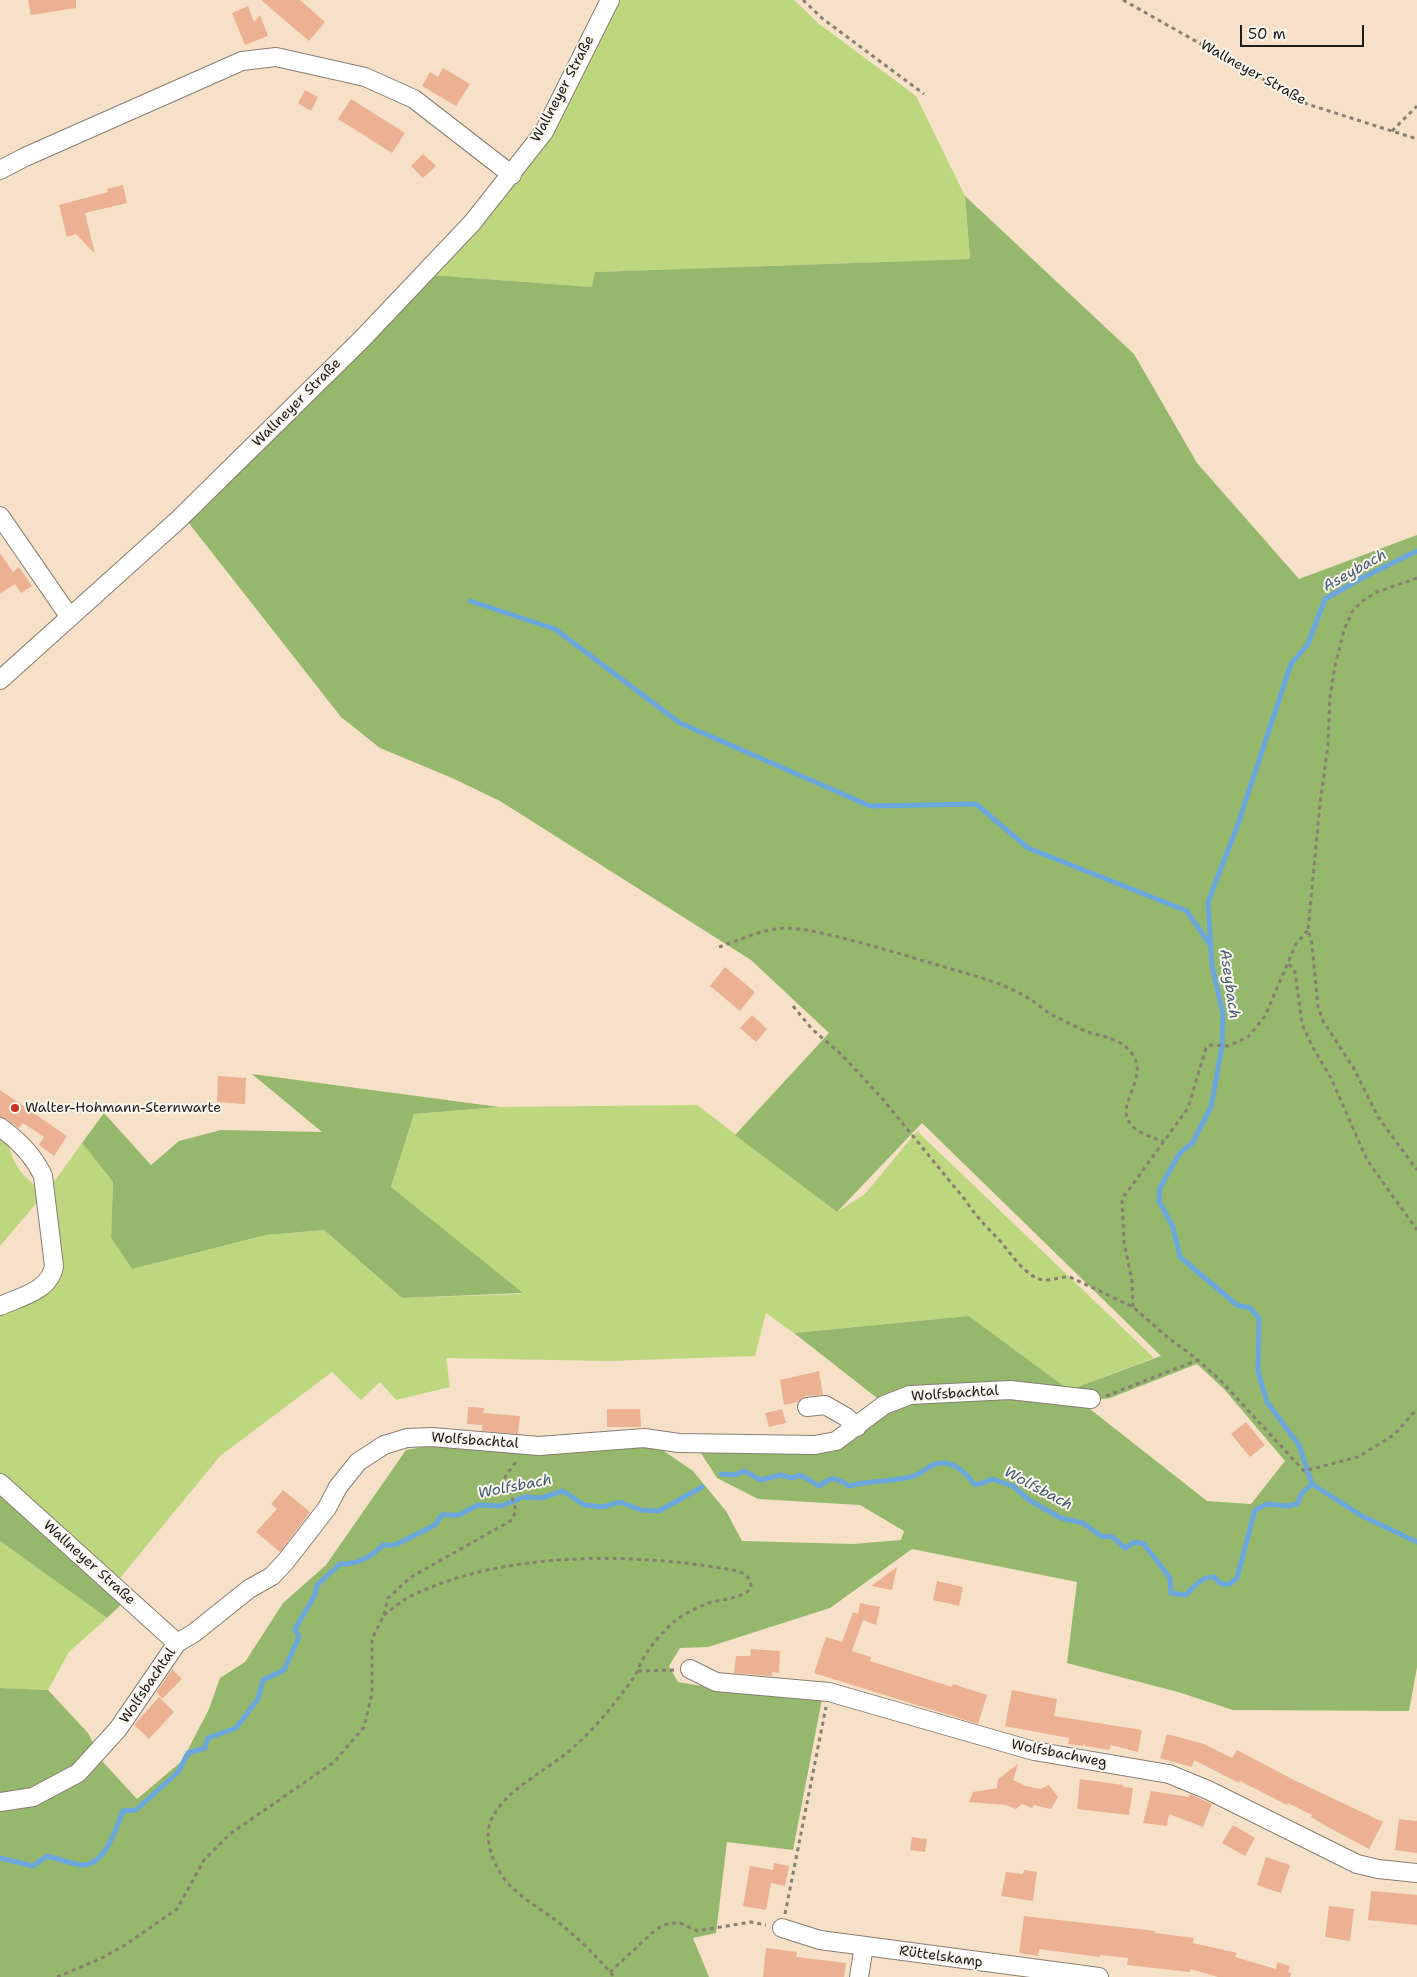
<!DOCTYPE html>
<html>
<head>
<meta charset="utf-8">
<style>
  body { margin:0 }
  #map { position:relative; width:1417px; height:1977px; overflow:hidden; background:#f6e1c8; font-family:"Shantell Sans",sans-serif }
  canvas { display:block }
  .scale { position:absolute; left:1240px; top:25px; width:124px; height:22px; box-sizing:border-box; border:2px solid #1c1c1c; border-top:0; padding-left:6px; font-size:15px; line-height:18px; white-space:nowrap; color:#1c1c1c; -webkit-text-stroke:4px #fbf7ec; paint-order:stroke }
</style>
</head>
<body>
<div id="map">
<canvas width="1417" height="1977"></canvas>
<div class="scale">50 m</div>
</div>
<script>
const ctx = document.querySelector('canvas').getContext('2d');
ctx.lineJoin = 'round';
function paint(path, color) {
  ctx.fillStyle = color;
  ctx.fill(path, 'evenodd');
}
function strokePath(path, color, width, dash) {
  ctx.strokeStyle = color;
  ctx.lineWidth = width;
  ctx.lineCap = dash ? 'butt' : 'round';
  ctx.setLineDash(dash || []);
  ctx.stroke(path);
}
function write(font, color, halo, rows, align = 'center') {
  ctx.font = font + ' "Shantell Sans",sans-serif';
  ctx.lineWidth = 4;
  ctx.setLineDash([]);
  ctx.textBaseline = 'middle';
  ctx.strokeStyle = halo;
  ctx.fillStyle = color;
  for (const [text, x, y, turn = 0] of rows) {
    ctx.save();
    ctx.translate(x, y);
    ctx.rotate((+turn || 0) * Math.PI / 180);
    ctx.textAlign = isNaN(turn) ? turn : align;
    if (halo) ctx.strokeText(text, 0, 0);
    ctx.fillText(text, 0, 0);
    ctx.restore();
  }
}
paint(new Path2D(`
  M617,0H794L818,23L916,96L965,196L970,259L595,272L593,287L432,275L487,219L542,146Z
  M697,1105L837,1212L865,1194L917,1131L1154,1358L1069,1390L969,1316L794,1333L766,1313L755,1356L608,1361L446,1358L450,1387L396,1400L380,1382L361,1400L332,1372L220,1456L116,1583L0,1476V1311L55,1282L49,1194L54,1182L82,1143L113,1182L111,1238L132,1269L266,1235L324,1230L402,1298L522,1294L391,1187L414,1114L499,1107Z
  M0,1133L7,1142L14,1161L21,1172L37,1188L40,1199L0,1246Z
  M0,1541L107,1618L69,1652L48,1690L0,1688Z`), '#bcd77d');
paint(new Path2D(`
  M965,196L1134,354L1197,463L1299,579L1417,535V1667L1409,1711L1233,1710L1178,1692L1067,1663L1077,1582L912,1549L830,1608L708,1647L680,1648L669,1666L678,1682L738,1692L822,1699L793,1850L727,1842L716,1933L693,1938L709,1977H0V1688L48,1690L88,1733L103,1762L137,1799L182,1761L209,1709L220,1678L245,1662L283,1603L326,1565L406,1450L446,1443L655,1445L693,1471L726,1511L742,1541L853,1544L901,1540L904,1531L860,1505L758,1499L717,1478L699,1450L823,1453L891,1409L794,1333L969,1316L1069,1390L1161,1356L922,1123L837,1212L735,1135L829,1033L751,960L500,801L452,778L380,748L341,717L188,522L432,275L592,287L595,272L970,259ZM1197,1364L1224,1389L1285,1461L1251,1504L1207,1501L1081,1402L1110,1398Z
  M252,1074L499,1107L414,1114L391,1187L523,1293L402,1298L324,1230L266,1235L132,1269L111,1238L113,1182L82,1143L104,1113L151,1165L179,1141L221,1130L322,1132Z
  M0,1493L126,1600L107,1618L0,1541Z`), '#95b86c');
strokePath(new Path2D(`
  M470,601L555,629L680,723L870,806L976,804L1028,848L1187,911L1210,945
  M721,1474L735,1475L744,1471L761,1480L780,1475L793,1478L799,1475C807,1477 811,1483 820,1486C832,1475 836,1478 849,1486C871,1480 893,1482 914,1476C923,1473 931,1462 942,1463C956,1463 967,1474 974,1484H980L992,1479L1013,1486L1029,1500L1061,1518L1083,1523L1101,1536L1113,1537L1125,1548L1135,1542L1144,1544L1170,1578L1171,1593L1186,1595C1194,1586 1201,1577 1214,1577L1221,1584H1230L1237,1578L1255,1510L1267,1504L1287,1506L1297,1504L1302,1493L1312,1484
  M1312,1484L1299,1445L1267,1402L1258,1371L1259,1318L1250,1308L1237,1305L1180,1257L1173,1227L1159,1201L1160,1188L1179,1154L1193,1142L1211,1107L1222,1047L1223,1014L1212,966L1208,902L1237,827L1291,664L1308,644L1325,599L1362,578L1417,551
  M1312,1484L1362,1516L1417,1542
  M0,1858L33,1866L47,1856C58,1859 71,1864 82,1865C105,1866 116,1828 123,1811L136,1810L178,1772L188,1753L205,1748L208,1738L236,1728L258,1699L263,1680L284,1670L299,1637L295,1629L315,1595L317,1585L340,1564C358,1565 371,1557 383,1545H395L435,1525L442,1515H459L478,1505L501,1506L524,1497L541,1498L563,1491L584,1505L603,1507L620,1502L641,1510L659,1511L702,1487`), '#6ba7dc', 5);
paint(new Path2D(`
  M28,0H76V8L31,15Z
  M261,0H300L325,22L309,41Z
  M248,6L254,22L260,15L268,36L245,45L232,13Z
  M443,68L470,84L456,106L422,86L430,72L438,77Z
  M305,90L318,97L311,111L298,103Z
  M351,99L405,133L392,153L338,119Z
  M423,154L436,166L423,178L411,166Z
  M123,185L127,203L85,213L95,254L76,234L67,237L59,205L108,192L107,189Z
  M0,553L13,572L19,567L32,586L21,593L15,584L0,594Z
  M725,967L755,992L740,1011L710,986Z
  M752,1015L767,1029L756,1042L740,1028Z
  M218,1076L246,1078L245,1104L217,1102Z
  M0,1090L67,1136L54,1156L39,1145L44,1137L23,1123L19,1128L6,1119L0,1117Z
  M819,1371L823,1395L806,1396L798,1402L784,1405L780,1380Z
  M468,1407L484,1408L482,1425L467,1424Z
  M607,1409H640L641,1427H607Z
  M782,1409L786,1423L769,1427L765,1413Z
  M483,1413L520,1416L518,1434L482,1431Z
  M1246,1422L1265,1445L1250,1457L1231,1434Z
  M283,1490L310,1512L280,1552L256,1532L277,1509L271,1504Z
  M897,1567L892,1590L871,1586Z
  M937,1581L963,1587L959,1606L933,1600Z
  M860,1603L880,1607L876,1625L863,1620L852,1651L871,1657L870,1661L952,1687L953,1684L987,1695L978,1724L814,1673L826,1637L842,1642L853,1612L858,1614Z
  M751,1649L780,1651L779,1673L772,1672V1676L734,1673L736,1656H750Z
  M172,1669L182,1679L162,1699L157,1692Z
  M1012,1690L1057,1699L1054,1716L1142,1730L1138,1752L1111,1745L1109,1750L1085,1746V1743L1083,1746L1068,1744L1069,1738L1005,1726Z
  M159,1697L174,1712L149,1739L134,1725Z
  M1167,1734L1204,1744L1232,1758L1237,1750L1296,1781L1383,1822L1369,1849L1326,1826L1311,1817L1312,1815L1288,1803L1287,1805L1240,1781L1239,1783L1194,1760L1192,1767L1160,1758Z
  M1018,1764L1013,1780L1026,1786L1040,1789L1049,1785L1058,1797L1051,1809L1034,1805L1032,1808L1022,1804L1016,1809L1006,1805L969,1802L973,1792L997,1788L998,1779Z
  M1080,1779L1123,1785V1787L1133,1788L1129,1815L1077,1809Z
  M1151,1791L1189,1797L1190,1794L1212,1804L1203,1827L1169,1814L1167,1826L1143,1823Z
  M1399,1819L1417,1821V1853L1395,1850Z
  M1233,1825L1255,1838L1245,1856L1222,1843Z
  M912,1837L927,1839L925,1852L910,1850Z
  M1266,1857L1290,1865L1281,1893L1257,1885Z
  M774,1863L789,1866L785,1886L771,1883L766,1910L743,1906L750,1866L773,1870Z
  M1024,1870L1037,1872L1033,1901L1001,1896L1006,1872L1023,1874Z
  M1371,1891L1417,1895V1925L1368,1920Z
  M1329,1906L1354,1909L1350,1941L1325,1937Z
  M1024,1916L1155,1931V1933L1194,1938L1193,1943L1237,1953L1235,1957L1276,1969L1277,1962L1290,1966L1288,1972L1291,1973L1290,1977H1218L1190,1969V1972L1127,1965L1128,1958L1100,1955V1957L1039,1949L1038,1956L1019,1953Z
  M766,1948L797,1952L796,1957L846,1963L844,1977H763Z`), '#ebb192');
const minor = new Path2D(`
  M0,170L25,157L242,61L276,57L365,77L414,99L512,175
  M0,516L69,616
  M0,680L178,520L362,339L472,223L544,132L610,0
  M0,1127C18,1140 34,1156 43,1176L54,1266C50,1291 20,1297 0,1306
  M807,1407L825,1405L846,1417L857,1427
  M0,1483L177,1643
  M690,1669L716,1682L829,1692L1034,1751L1169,1774L1208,1790L1357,1864L1378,1869L1417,1873
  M0,1802L33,1797L78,1773L118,1729L177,1643L194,1633L249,1589L272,1576L286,1561L327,1508L338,1487L358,1462L384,1445L407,1438L432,1437L539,1446L644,1438L679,1443L815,1445L836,1441L884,1405L910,1395L1010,1390L1091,1399
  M782,1928L820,1940L1099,1977
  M859,1977L864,1946`);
strokePath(minor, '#897e72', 20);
strokePath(new Path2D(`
  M803,0L823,19L924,94
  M1123,0L1307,104L1417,139
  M1392,131L1417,106
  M1417,578L1377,592L1361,602L1352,612L1344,630L1335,666L1330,697L1328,745L1320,804L1308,930L1312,944L1318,1007L1323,1021L1353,1067L1378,1117L1417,1170
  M719,947C740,940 764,928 788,928C807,929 825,934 843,938C874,946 904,955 934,964C964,973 996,980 1023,995C1035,1001 1045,1012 1058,1018C1067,1022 1076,1027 1085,1031C1098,1036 1115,1037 1127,1048C1164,1082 1083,1118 1163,1141
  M1289,964L1295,972L1302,1024L1312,1046L1331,1078L1367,1160L1417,1230
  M793,1006L812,1029L842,1055L881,1097L966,1201C977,1218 987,1227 1001,1242C1011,1254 1026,1277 1043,1280C1052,1281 1061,1276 1070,1277L1133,1307L1166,1336L1198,1360L1222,1382L1304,1471L1358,1457L1394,1435L1417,1409
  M1133,1307L1132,1281L1124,1242L1122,1199L1188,1108L1206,1048L1210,1045L1228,1046L1248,1037L1265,1016L1296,944L1308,930
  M1106,1396L1198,1360
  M384,1615C392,1609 400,1602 409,1597C503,1550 636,1552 738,1571C746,1575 751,1577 751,1588C741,1600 721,1598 706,1604C696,1608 684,1614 676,1620C664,1630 652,1644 644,1657C640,1663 639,1669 636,1674C618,1700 598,1725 575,1746C550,1769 507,1788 492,1818C484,1834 490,1854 498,1869C510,1892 534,1904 554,1919C573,1933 599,1958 614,1977
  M638,1671L675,1670
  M785,1914L826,1707
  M610,1972L651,1934L660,1927L670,1923H680L697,1931L751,1922L766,1925
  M57,1977L100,1959L125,1945L177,1909L204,1860L230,1834L334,1762L364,1727L372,1693V1639L384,1615L388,1598L411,1577L512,1520L516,1510L505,1477L514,1464L518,1461`), '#897e72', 3, [4, 4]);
strokePath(minor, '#fff', 18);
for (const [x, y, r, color] of [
  [15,1108,5,"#c8321e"]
]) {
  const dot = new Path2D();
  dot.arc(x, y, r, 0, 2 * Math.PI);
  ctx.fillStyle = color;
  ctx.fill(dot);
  strokePath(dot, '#fbf7ec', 2);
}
write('14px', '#1c1c1c', '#fbf7ec', [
  ["Wallneyer Straße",1253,73,29],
  ["Wallneyer Straße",563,89,-62],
  ["Wallneyer Straße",297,403,-45],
  ["Wolfsbachtal",955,1394,-4],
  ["Wolfsbachtal",475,1441,4],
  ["Wallneyer Straße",89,1563,42],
  ["Wolfsbachtal",148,1686,-56],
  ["Wolfsbachweg",1059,1754,11],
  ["Rüttelskamp",941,1957,8]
]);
write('14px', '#1c1c1c', '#fbf7ec', [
  ["Walter-Hohmann-Sternwarte",25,1108]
], 'left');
write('italic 15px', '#405b72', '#fbf7ec', [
  ["Aseybach",1355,571,-29],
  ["Aseybach",1229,984,82],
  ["Wolfsbach",515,1487,-11],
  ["Wolfsbach",1038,1489,28]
]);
</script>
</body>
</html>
